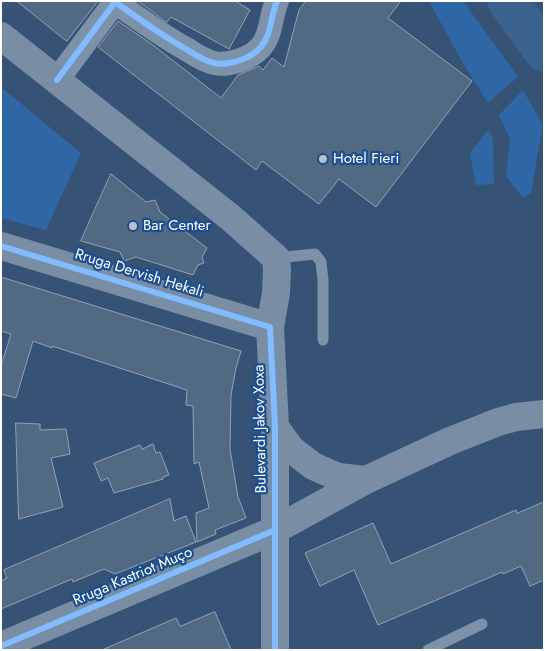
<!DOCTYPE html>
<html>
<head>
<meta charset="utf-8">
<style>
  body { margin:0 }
  #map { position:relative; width:545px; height:651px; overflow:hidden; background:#365274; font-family:Jost,sans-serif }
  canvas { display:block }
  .frame { position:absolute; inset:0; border:2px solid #fff; pointer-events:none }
</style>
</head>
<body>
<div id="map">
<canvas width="545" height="651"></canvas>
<div class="frame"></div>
</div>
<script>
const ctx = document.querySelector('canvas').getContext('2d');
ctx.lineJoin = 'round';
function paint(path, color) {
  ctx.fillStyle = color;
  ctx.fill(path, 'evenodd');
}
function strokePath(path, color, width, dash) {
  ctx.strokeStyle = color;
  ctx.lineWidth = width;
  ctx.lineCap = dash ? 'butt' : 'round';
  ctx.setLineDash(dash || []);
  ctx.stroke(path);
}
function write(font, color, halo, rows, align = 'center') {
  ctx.font = font + ' Jost,sans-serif';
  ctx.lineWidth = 4.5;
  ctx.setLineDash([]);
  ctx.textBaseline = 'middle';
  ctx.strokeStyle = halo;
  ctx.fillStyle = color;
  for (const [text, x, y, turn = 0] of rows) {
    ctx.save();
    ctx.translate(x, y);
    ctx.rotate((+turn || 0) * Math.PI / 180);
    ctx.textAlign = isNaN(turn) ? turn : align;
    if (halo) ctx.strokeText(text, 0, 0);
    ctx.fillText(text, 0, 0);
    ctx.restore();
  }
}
paint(new Path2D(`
  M429,1H463L518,77L488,103L461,60Z
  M1,87L81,153L46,230L1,218Z
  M523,90L543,125L531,193L523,198L506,176L510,139L499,115Z
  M488,130L493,138L494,184L476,185L470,153Z`), '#2f66a5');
strokePath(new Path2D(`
  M508,1L544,51`), '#3b618d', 41);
const building = new Path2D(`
  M17,1H98L67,41Z
  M138,1H235L250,10L229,49L171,17L167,22Z
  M306,1H401L388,18L472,81L376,207L339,179L319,204L262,161L256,170L98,47L118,21L153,45L221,98L238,75L259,66L263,70L272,58L284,67L299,10Z
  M111,174L146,202L155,200L160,212L207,248L202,257L204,263L198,265L193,275L136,257L124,261L120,252L81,241Z
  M1,277L241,351L236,368L231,395L230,449L238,497L246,518L215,530L216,534L197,542L196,513L209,508L199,462L194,464L193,406L186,405L187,390L52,346V348L33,341L16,398L1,394V366L11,334L1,331Z
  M16,423L40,424V430L66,429L70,454L51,458L63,507L19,519Z
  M153,444L156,453L160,452L169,475L163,477V479L114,493L108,478L101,481L94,463L140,445L142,449Z
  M170,499L174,521L186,516L196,542L115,574L104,569L73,582L72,579L1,609V581L7,578L4,570Z
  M544,502V580L530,586L521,566L503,574L502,572L378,625L354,570L320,586L305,553L373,523L391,564L516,510L517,513Z
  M215,612L231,650H102L176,618L180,626Z`);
paint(building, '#526984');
strokePath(building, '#92a2b6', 1);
strokePath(new Path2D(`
  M276,258L315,254L321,262L323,280V340
  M428,650L482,624`), '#7d92a8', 11);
strokePath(new Path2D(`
  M57,80L115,2C138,18 161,35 186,49C194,54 204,61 214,63C228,66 250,59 260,48C272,35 270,17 277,1`), '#7d92a8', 24);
strokePath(new Path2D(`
  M1,36L231,218L276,258L277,270L276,293L270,327L275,427V650
  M1,246L270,327
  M275,427L291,449L313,466L338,477L366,480
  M1,646L275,530L366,480L450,441L498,422L516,417L544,414`), '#798da4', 28);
strokePath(new Path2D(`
  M57,80L115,2C138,18 161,35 186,49C194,54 204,61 214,63C228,66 250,59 260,48C272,35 270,17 277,1
  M1,246L270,327L275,427V650
  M1,646L275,530`), '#80bcff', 6);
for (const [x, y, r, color] of [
  [323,159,5,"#b9c2ce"],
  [133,226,5,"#b9c2ce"]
]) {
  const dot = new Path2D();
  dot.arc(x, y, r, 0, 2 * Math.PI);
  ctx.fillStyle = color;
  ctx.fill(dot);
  strokePath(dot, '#1b4f8f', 2);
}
write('15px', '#fff', '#1b4f8f', [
  ["Hotel Fieri",333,159],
  ["Bar Center",143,226]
], 'left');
write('15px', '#fff', '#1b4f8f', [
  ["Rruga Dervish Hekali",139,274,17],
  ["Bulevardi Jakov Xoxa",261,429,-91],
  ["Rruga Kastriot Muço",133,577,-23]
]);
</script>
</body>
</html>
